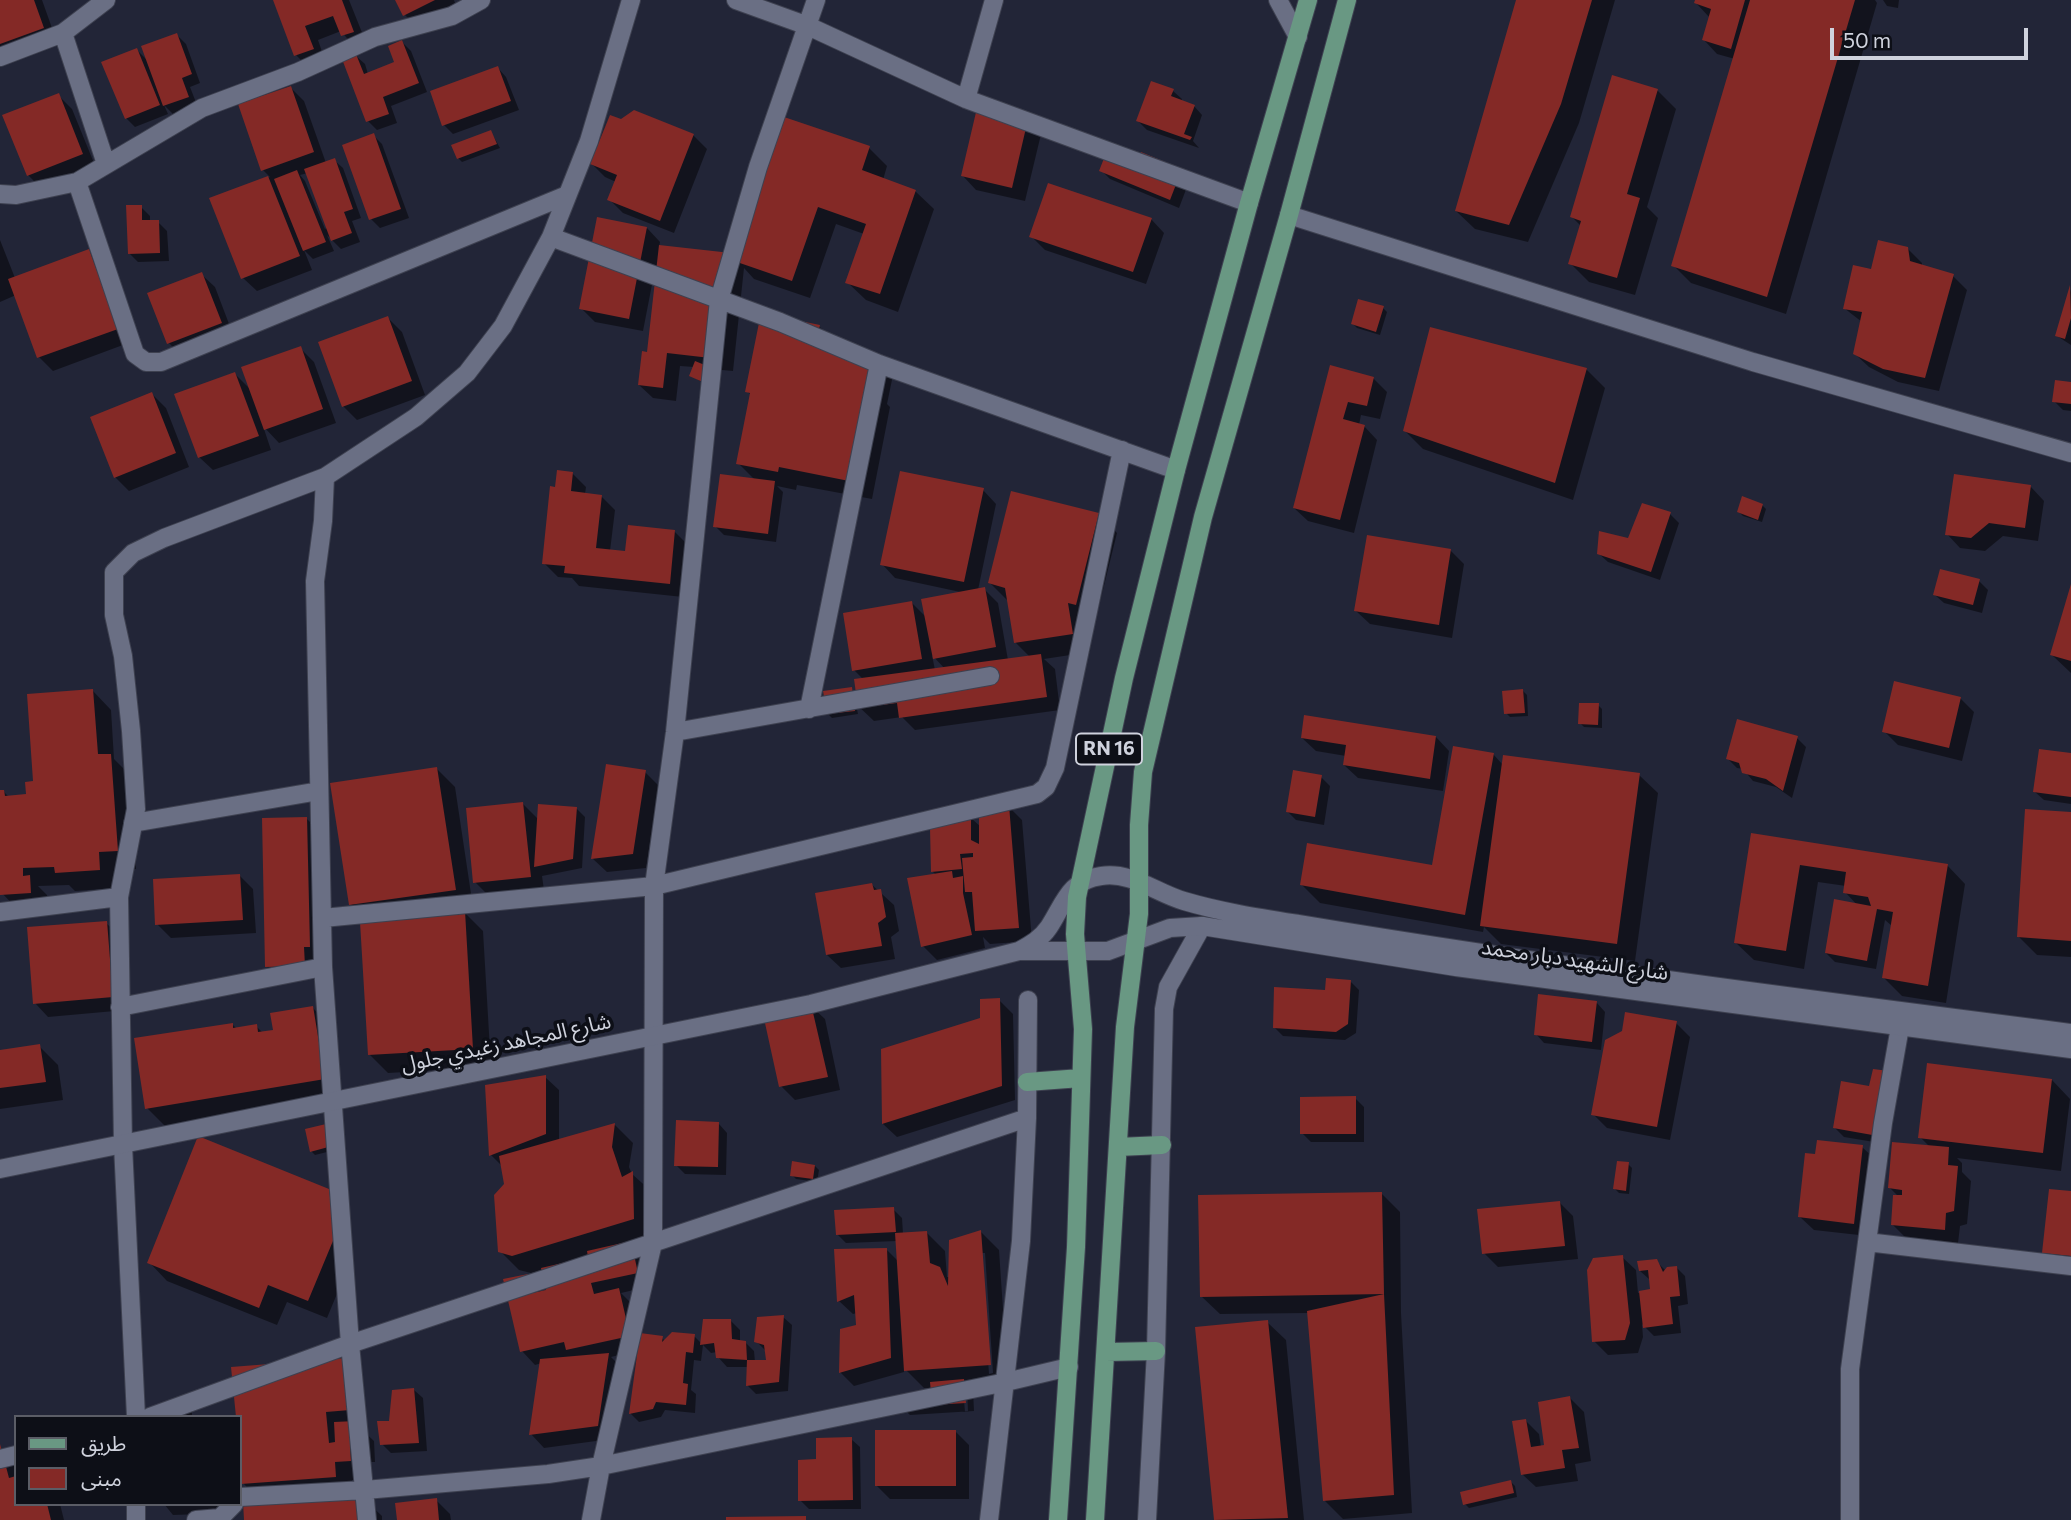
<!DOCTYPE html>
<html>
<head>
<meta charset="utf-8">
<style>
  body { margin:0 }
  #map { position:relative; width:2071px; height:1520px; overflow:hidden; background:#222537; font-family:Commissioner,"Noto Sans Arabic",sans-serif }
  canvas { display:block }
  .legend { position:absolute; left:14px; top:1415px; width:228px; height:91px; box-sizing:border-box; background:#0d0f17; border:2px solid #5b5d66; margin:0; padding:9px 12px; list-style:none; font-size:21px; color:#cfd2dd }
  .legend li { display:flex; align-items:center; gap:14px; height:35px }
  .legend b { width:35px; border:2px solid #5b5d66 }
  .scale { position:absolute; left:1830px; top:28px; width:198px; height:32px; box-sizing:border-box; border:4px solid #cfd2dd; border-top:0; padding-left:9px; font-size:21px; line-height:24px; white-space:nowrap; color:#cfd2dd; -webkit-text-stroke:5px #0d0f17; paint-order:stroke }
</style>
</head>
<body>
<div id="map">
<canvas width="2071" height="1520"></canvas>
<ul class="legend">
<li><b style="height:9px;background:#699883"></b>طريق</li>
<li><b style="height:19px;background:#842926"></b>مبنى</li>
</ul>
<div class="scale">50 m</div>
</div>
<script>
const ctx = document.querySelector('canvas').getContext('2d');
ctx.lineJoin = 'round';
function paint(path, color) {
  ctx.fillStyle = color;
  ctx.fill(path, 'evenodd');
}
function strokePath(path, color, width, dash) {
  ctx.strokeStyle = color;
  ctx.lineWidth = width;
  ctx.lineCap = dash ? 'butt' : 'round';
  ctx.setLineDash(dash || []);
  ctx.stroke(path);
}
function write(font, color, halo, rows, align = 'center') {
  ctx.font = font + ' Commissioner,"Noto Sans Arabic",sans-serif';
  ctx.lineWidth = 7;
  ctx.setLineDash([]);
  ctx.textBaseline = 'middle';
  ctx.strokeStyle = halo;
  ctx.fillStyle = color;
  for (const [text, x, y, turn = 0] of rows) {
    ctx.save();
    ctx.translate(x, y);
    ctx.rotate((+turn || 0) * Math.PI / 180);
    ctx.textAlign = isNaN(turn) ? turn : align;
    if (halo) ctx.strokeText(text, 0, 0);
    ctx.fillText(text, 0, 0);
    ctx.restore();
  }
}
paint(new Path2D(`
  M0,0H42L57,42L0,58Z
  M275,0H349L367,45L356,49L341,31L318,40L326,63L310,69L296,55Z
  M397,0H454L455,3L414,24L405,15Z
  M1518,0H1615L1579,123L1528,242L1475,229L1456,211Z
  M1697,0H1875L1877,3L1786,314L1691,283L1673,265L1735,59L1717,54L1704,40L1710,18L1696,3Z
  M1883,0H1899L1898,8L1887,6Z
  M177,35L186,44L200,83L190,87L197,105L173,114L164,105L168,114L135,127L126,118L137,50L149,62Z
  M402,42L411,51L427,92L391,106L397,123L377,130L368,121L344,60L356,56L365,64L368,74L396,63Z
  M498,68L506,77L519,110L453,134L444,125Z
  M1613,78L1658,91L1676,109L1647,207L1658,218L1635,295L1589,282L1570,263L1581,226L1572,217Z
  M291,88L304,101L326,163L334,160L343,168L361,218L352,221L360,242L341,249L327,235L334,251L313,259L304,250L312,270L257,291L243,278L212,199L270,177L263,170ZM308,173L328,227L325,229L305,181L300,175Z
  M1173,91L1182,99L1181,102L1194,106L1202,115L1193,141L1199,148L1147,130L1138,121Z
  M58,95L72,109L96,168L42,189L28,175Z
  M999,110L1042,130L1025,201L976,190L963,176Z
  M621,121L693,135L707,149L674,233L623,213L609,199L616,182L605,177L592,164Z
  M491,132L500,148L462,162L458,158Z
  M373,135L382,144L409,218L380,228L371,219Z
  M869,148L887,166L883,180L915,191L934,209L898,312L866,300L847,282L864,234L836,224L810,298L754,279L744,268L733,371L711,369L709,386L691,376L694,367L680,366L676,401L653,398L639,385L648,353L658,269H655L643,331L595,322L581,308L647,228L660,242L659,247L730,254Z
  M1101,170L1190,179L1179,208L1110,179Z
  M141,207L150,216V222H158L167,231L169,261L138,262L129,253Z
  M1151,219L1164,233L1146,284L1045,250L1031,236Z
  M0,240L15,278L88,251L102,265L131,342L53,371L39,357L16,295L0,302Z
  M1908,249L1922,263V267L1953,276L1967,290L1939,391L1898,382L1869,367L1855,354L1862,322L1844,308L1872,271Z
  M201,274L215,287L234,337L182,357L169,343Z
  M2071,289V345L2057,336Z
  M1383,308L1387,312L1380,335L1357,328L1353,324Z
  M388,318L402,332L425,395L357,420L343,406Z
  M819,326L837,345L893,375L887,404L890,407L872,499L797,485L796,490L777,486L783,492L776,542L724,535L715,526L755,480L738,463L751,395L747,391Z
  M300,348L314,362L336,423L279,443L263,426L271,450L213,470L199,457L235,374L252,391Z
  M1331,367L1373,378L1387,392L1380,419L1361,415L1359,425L1364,426L1377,440L1354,533L1308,521L1294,508Z
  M1586,369L1605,388L1573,500L1423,449L1405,431Z
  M2071,384V411L2063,410L2054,401Z
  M152,394L166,408L189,467L129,491L115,477Z
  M572,473L586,487L585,494L601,496L615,510L610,551L627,553L674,531L688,545L683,597L579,586L572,578L558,577L544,563L557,489Z
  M2031,487L2044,501L2038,541L2003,536L1985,551L1960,548L1947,534Z
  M983,490L996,504L978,590L984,589L998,603L1008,660L1030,657L1016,643L1008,601L990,583L1098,514L1117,533L1095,622L1085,620L1090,652L1044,659L1055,669L1060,710L915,730L902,717L874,721L856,704L858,714L832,718L828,714L851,689L859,696L864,680L854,670L912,603L927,618L965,593L895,578L882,564ZM932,655L945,669L935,670Z
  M1762,505L1766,509L1762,522L1743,516L1739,512Z
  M1670,514L1679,523L1660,580L1608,562L1598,553L1629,540Z
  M1450,550L1464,564L1452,638L1370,624L1356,611Z
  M1979,581L1988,590L1982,613L1944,603L1935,595Z
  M2071,587V673L2052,655Z
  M93,691L111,710L114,759L129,774L136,869L117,870L118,888L75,891L69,885L38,886L47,895L48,910L20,912L0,891V792H4L9,797L28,796Z
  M1523,691L1527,695L1528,716L1510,717L1506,713Z
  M1960,698L1974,712L1962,761L1898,745L1884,731Z
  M1598,705L1602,709V728L1584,727L1580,723Z
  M1738,721L1797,738L1806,747L1792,798L1776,787L1753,781L1743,769L1737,768L1728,759Z
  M1436,737L1449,751L1443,791L1358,778L1344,765L1346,756L1316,751L1302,738Z
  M1493,754L1503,765L1639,775L1658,793L1635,961L1501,944L1484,927L1483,932L1320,903L1302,885L1433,867Z
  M2071,754V804L2044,800L2035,792Z
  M437,769L455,787L473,907L464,912L483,931L491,1067L388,1073L370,1055V924L351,905ZM416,916V921L394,922L393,919Z
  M645,772L659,786L646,868L607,872L593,859Z
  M1321,777L1330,786L1324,825L1296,820L1287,811Z
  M523,804L539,820L576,808L585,817L582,868L542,876L544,890L488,895L475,882Z
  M1009,807L1022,820L1032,941L990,944L983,937L985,948L937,960L923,946L936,875L932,871L971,818L981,827Z
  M2071,814V957L2037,955L2019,937Z
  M306,818L320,832L318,979L280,980L267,967Z
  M1753,835L1947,865L1965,884L1946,1003L1902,996L1884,978L1892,926L1885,920L1876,969L1835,962L1826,953L1859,907L1845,892L1846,886L1818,882L1804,969L1754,960L1735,942Z
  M240,876L253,889L256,933L171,938L157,924Z
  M871,884L894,905L899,931L891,937L895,959L841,968L827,955Z
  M106,923L120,936L126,1010L48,1017L35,1003Z
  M1350,981L1359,990L1356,1033L1345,1040L1283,1036L1274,1027L1326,991Z
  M999,1000L1013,1014L1015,1100L897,1137L883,1124L882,1050L982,1019Z
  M1597,1003L1605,1012L1601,1050L1544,1043L1536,1034Z
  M811,1006L825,1019L840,1090L795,1100L781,1086Z
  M313,1008L331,1027L342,1097L165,1126L147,1108L232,1024L237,1029L256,1026L263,1033L275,1031Z
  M1676,1023L1690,1037L1670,1140L1607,1128L1593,1114Z
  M39,1046L58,1065L63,1100L0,1109V1052Z
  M545,1077L559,1090V1141L615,1125L633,1143L629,1167L632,1174L651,1191L644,1256L651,1286L621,1293L632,1304L639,1335L662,1338L665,1341L694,1336L702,1344L731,1321L740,1330V1342H745L754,1351L755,1362H768L765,1350L756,1341L783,1317L792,1325L788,1391L756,1394L748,1386L749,1367H727L718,1357L717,1352L711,1353L703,1345L701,1361L694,1360L691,1390L696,1394L695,1413L665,1410L661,1417L639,1422L631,1414L639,1350L611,1357L622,1368L611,1439L544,1448L531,1434L542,1363L535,1365L522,1351L505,1281L541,1289L542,1293L548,1291L544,1270L531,1273L519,1270L500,1251L506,1185L503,1167L491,1155Z
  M2052,1080L2070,1099L2061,1171L1957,1158L1962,1163V1172L1971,1181L1967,1224L1960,1226L1958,1243L1906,1238L1893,1225L1899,1197L1890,1188L1930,1147L1920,1137Z
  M1843,1083L1886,1144L1844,1137L1835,1128Z
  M1355,1098L1364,1107V1142H1311L1302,1133Z
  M719,1124L727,1133L726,1175L685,1174L676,1165Z
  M307,1130L335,1150L315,1155L311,1151Z
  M1862,1147L1876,1160L1868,1236L1814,1230L1800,1217L1817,1156Z
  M1628,1164L1632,1168L1629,1194L1619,1193L1615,1189Z
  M815,1166L819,1170L817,1182L796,1179L792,1175Z
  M328,1190L347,1209L353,1255L327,1318L287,1302L277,1325L167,1281L149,1262Z
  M1381,1193L1400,1212L1401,1313L1412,1513L1343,1519L1325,1501L1309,1313L1220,1314L1201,1296Z
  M2071,1193V1267L2057,1266L2044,1252Z
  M1560,1203L1573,1216L1578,1259L1498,1267L1484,1253Z
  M893,1209L902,1218L903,1234L927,1233L945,1251L947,1277H949L981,1232L999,1250L1008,1383L973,1390L974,1411L910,1415L901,1406L932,1395V1388H924L904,1368V1372L854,1386L840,1372L857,1327V1313L853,1314L839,1301L886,1249L898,1261L897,1241L846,1243L837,1234ZM981,1253H985L993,1373L989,1374ZM963,1388H967L968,1412H965Z
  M1622,1257L1636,1270L1638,1293L1652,1291L1649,1279L1640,1271L1656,1261L1666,1271L1676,1267L1685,1276L1688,1304L1678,1306L1681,1333L1654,1336L1642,1324L1643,1337L1638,1353L1608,1355L1594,1341Z
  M1267,1322L1286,1340L1304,1520H1216L1196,1329Z
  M345,1360L363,1378L367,1427L360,1428L374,1441L375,1462H368L369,1479L352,1480L353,1495L363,1498L382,1516V1520H246L262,1503L243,1483L240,1417Z
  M414,1390L423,1398L427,1451L391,1453L382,1444L391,1423Z
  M1570,1398L1584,1412L1591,1461L1575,1464L1578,1481L1536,1487L1522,1474L1526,1421L1539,1434L1541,1447L1546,1446Z
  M161,1402H183L192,1411V1417H161Z
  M956,1432L969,1445V1499H890L876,1485Z
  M851,1439L860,1447L861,1509H809L800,1500L818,1461Z
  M0,1449L16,1463V1504H60L64,1520H0Z
  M1511,1482L1515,1486L1517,1497L1469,1508L1465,1504Z
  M436,1500L450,1514L451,1520H398Z
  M164,1504H231V1513L173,1515Z`), '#0007');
paint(new Path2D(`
  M0,0H34L44,28L0,44Z
  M273,0H342L354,32L341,36L333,16L305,26L314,49L294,56Z
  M395,0H435L403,16Z
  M1516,0H1592L1561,104L1509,225L1455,211Z
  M1695,0H1745L1731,49L1702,40L1711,9L1694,3Z
  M1750,0H1855L1767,297L1671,266Z
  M177,33L192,74L182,78L189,97L163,106L141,46Z
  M402,40L419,83L383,97L389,114L366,122L342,59L356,54L364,74L394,62L388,46Z
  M137,48L160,105L125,119L101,62Z
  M498,66L511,101L442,126L430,91Z
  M1612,75L1658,89L1627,194L1640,198L1617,278L1568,264L1581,221L1570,217Z
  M1151,81L1174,89L1171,96L1195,105L1184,134L1192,137L1190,140L1136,121Z
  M291,86L314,152L261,171L238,104Z
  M59,93L83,154L27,176L2,115Z
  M977,108L1029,115L1012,188L961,176Z
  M634,110L694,134L660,221L607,200L617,175L590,164L610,115L621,119Z
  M784,117L870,146L862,170L916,190L880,294L845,283L866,224L818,207L792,281L734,261Z
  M491,130L497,144L457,159L451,145Z
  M374,133L401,209L369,220L342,145Z
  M1110,143L1140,155L1141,152L1182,169L1170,200L1099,171Z
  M335,158L353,209L344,212L352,233L331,241L304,169Z
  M297,170L326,242L303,251L274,179Z
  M268,176L300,256L241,279L209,198Z
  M1048,183L1152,218L1133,272L1029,237Z
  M126,205H142V220H159L160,253L128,254Z
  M597,217L647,227L629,319L579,309Z
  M1878,240L1908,247L1910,261L1954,274L1925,378L1883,369L1853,354L1862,312L1843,309L1853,265L1871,269Z
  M659,245L731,253L719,359L667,353L663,388L638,385L642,351L647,352Z
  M89,249L118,329L37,358L8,279Z
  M202,272L222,323L167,344L147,293Z
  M2070,285L2071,318L2065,339L2055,336Z
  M1358,299L1384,306L1376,332L1351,324Z
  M761,313L820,325L816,343L876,355L854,482L779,467L778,472L736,464L750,393L745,392Z
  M388,316L412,381L342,407L318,342Z
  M1430,327L1587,368L1555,483L1403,431Z
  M301,346L323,409L264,430L241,367Z
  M695,361L712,368L705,383L689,376Z
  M1330,365L1374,377L1367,406L1348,402L1343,419L1365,425L1340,520L1293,508Z
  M235,372L259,436L198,458L174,394Z
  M2055,380L2071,382V404L2052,402Z
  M152,392L176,453L114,478L90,417Z
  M557,470L573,472L571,491L602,495L596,548L625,551L628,525L675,530L670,584L564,573L565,566L542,564L550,486L555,487Z
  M900,471L984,488L964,582L880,565Z
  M720,474L775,481L768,534L713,527Z
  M1954,474L2031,485L2025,528L1989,523L1971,538L1945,535Z
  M1011,491L1099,513L1076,605L1068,603L1073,634L1014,643L1005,588L988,583Z
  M1742,496L1763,504L1758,520L1737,512Z
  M1642,503L1671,512L1651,572L1597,554L1599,531L1628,538Z
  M1367,535L1451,549L1439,625L1354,611Z
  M1940,569L1980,579L1973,605L1933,595Z
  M2071,584V661L2050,655Z
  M985,587L996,647L933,659L921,599Z
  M912,601L922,659L852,671L843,613Z
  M1041,654L1047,697L899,718L897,703L858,708L854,679Z
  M1894,681L1961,697L1949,748L1882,732Z
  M852,687L855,711L827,714L823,691Z
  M93,689L98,754H111L118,851L99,852L100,870L55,873L54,867L23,868V876L30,875L31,893L0,895V790H4L5,796L26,794L25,782L33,781L27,694Z
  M1523,689L1525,713L1504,714L1502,691Z
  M1579,703H1599L1598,725L1578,724Z
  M1304,715L1436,736L1430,779L1343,765L1346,745L1301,738Z
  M1737,719L1798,736L1783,791L1766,779L1742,773L1739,763L1726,759Z
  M1453,746L1494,753L1465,915L1300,885L1307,843L1432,865Z
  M2039,749L2071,753V797L2033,792Z
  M1503,755L1640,773L1617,944L1480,926Z
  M606,764L646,770L633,854L591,859Z
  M437,767L456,890L349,905L330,783Z
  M1293,770L1322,775L1315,817L1286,812Z
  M523,802L531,877L473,883L466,808Z
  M538,804L577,807L573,859L534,867Z
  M1009,805L1019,928L975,931L972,892H965L962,858L973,857V853L960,854L962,869L931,872L930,828L971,816V840L979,844V813Z
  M2025,809L2071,812V941L2017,937Z
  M307,817L310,947H304L305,966L265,967L262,818Z
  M1751,833L1948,864L1928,986L1882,978L1893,912L1877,909L1867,961L1825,953L1834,899L1871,906L1868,897L1843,893L1846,872L1800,865L1786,951L1734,943Z
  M952,871L953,878L963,876V893L972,935L921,947L907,878Z
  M240,874L243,920L155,925L153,879Z
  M872,883L874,890L881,889L886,917L878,923L882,946L826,955L815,893Z
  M465,911L473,1049L368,1055L360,922L414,919V914Z
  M107,921L113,997L33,1004L27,927Z
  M1326,978L1351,980L1348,1024L1336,1032L1273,1028L1274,987L1325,990Z
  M1538,994L1597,1001L1592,1042L1534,1035Z
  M1000,998L1002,1086L882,1124L881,1049L980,1018V999Z
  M811,1004L828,1077L779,1087L763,1014Z
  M313,1006L325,1079L145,1109L134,1038L233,1023V1028L257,1024L258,1032L273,1030L270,1013Z
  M1625,1012L1677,1021L1657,1127L1591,1115L1605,1040L1622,1031Z
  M40,1044L46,1082L0,1088V1050Z
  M1927,1063L2052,1079L2043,1153L1918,1138Z
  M1873,1069L1889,1071L1878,1136L1833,1128L1841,1081L1869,1086Z
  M546,1075V1134L489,1156L485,1085Z
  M1356,1096V1134H1300V1097Z
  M676,1120L719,1122L718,1167L674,1166Z
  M615,1123L612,1147L622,1177L633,1171L634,1219L512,1256L498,1252L494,1195L504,1184L499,1156Z
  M326,1124L332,1146L310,1152L305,1129Z
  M198,1136L329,1189L335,1236L308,1301L268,1285L259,1308L147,1263Z
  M1817,1140L1863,1145L1854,1224L1798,1217L1805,1153L1815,1154Z
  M1892,1142L1949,1147L1948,1165L1958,1166L1954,1211L1946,1213L1945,1230L1891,1225L1893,1195H1902V1190L1888,1188Z
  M792,1161L815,1165L813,1179L790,1176Z
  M1617,1161L1629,1162L1626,1191L1613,1189Z
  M2049,1189L2071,1191V1256L2042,1253Z
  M1382,1192L1384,1294L1200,1297L1198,1195Z
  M1560,1201L1565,1246L1482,1254L1477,1209Z
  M894,1207L896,1232L836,1235L834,1210Z
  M981,1230L991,1365L904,1371L895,1233L927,1231L930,1263L940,1267L948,1286L949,1240Z
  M631,1241L638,1273L591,1283L594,1294L619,1288L630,1336L566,1350L564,1342L520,1352L503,1279L528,1274L532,1293L546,1290L541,1268L588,1257L587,1251Z
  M887,1248L891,1358L839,1373L840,1329L856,1325L854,1295L837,1302L834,1249Z
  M1623,1255L1630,1323L1625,1340L1592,1342L1587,1270L1593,1258Z
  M1657,1259L1663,1272L1667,1267L1677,1266L1680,1296L1670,1297L1673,1324L1643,1328L1639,1291L1650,1289L1648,1270L1639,1271L1637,1261Z
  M1384,1294L1394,1495L1323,1501L1307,1311Z
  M784,1315L779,1382L746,1386L747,1360H766L764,1345L754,1342L757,1317Z
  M703,1319H731L732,1339L746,1341L747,1360L716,1358L714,1343L700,1345Z
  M1268,1320L1288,1518L1214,1520L1195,1327Z
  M672,1332L695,1334L693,1353L686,1352L683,1383L688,1384L686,1405L656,1402L653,1409L629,1414L640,1333L663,1336L662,1342Z
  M609,1353L598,1426L529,1435L540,1359Z
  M346,1358L350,1410L326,1412L329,1443L335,1442L334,1422L356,1421L358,1444L350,1445L351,1461L335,1462L336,1477L241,1484L240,1417H236L231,1367Z
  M964,1379L966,1403L899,1407L898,1395L931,1393L930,1382Z
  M414,1388L419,1443L380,1445L377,1421H389L392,1390Z
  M1570,1396L1579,1448L1562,1450L1565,1468L1521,1475L1512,1421L1526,1419L1531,1447L1544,1445L1538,1402Z
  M875,1430H956V1486H875Z
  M852,1437L853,1500L798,1501V1460L816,1459V1438Z
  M0,1444L9,1478L16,1476V1504H47L51,1520H0Z
  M1511,1480L1514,1493L1463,1505L1460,1492Z
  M364,1496L361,1520H244L243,1502Z
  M437,1498L439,1520H397L395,1503Z
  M806,1516V1520H726V1517Z`), '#842926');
const street = new Path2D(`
  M106,0L63,33L106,164
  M736,0L808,26L966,99L1249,203
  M1278,0L1298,37
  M0,57L63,33
  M966,99L994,0
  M77,182L202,108L298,72L375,37L452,16L481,0
  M0,194L16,195L77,182L135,354L146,362H161L567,195
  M1289,215L1753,362L2071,453
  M551,237L780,322L879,364L1176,470
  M809,709L879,364
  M675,732L990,676
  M133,823L319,791
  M119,897L136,809L131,731L123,656L114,615V572L133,553L164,538L325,477
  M0,912L119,897L123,1145L136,1417
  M323,918L654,886L1037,794L1046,787L1055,768L1122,450
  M120,1007L323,967
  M1867,1242L2071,1266
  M150,1417L350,1344L1027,1118
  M0,1459L16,1455
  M240,1497L365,1490L548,1474L601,1466L1006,1382L1069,1367
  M136,1504V1520
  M196,1520L220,1518L234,1504
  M367,1520L350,1344L323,967L315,581L323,521L325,477L416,417L467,373L503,326L551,237L589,141L631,0
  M591,1520L601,1466L653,1243L654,886L675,732L719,300L758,167L816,0
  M989,1520L1021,1241L1027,1118L1028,1000
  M1147,1520L1156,1351L1164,1009L1168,987L1202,926
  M1850,1520V1369L1883,1123L1900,1027`);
const secondary = new Path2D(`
  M1020,951H1108L1170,928L1202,926L1456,967L2071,1049
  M0,1169L811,1004L1019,951C1030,945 1041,939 1049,927C1064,904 1069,880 1101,876C1131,871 1156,893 1184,901C1221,912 1260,918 1298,924C1555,967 1813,1000 2071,1033`);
const primary = new Path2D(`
  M1027,1082L1081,1078
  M1118,1147L1162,1145
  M1106,1352L1156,1351
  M1058,1520L1076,1247L1083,1029L1075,934L1077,897L1124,678L1176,470L1249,203L1308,0
  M1095,1520L1125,1027L1139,914V825L1143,772L1203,517L1289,215L1347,0`);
strokePath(street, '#3e4150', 20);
strokePath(secondary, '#3e4150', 20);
strokePath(primary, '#3e4150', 20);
strokePath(street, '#6a6f84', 18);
strokePath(secondary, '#6a6f84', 18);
strokePath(primary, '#699883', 18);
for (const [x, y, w] of [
  [1109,749,66]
]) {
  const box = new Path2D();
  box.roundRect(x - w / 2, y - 15.5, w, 31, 5);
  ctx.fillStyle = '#0d0f17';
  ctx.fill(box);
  strokePath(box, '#cfd2dd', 2);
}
write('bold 19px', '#cfd2dd', null, [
  ["RN 16",1109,749]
]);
write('21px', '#cfd2dd', '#0d0f17', [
  ["شارع الشهيد دبار محمد",1575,960,8],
  ["شارع المجاهد زغيدي جلول",506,1043,-12]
]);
</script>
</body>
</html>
